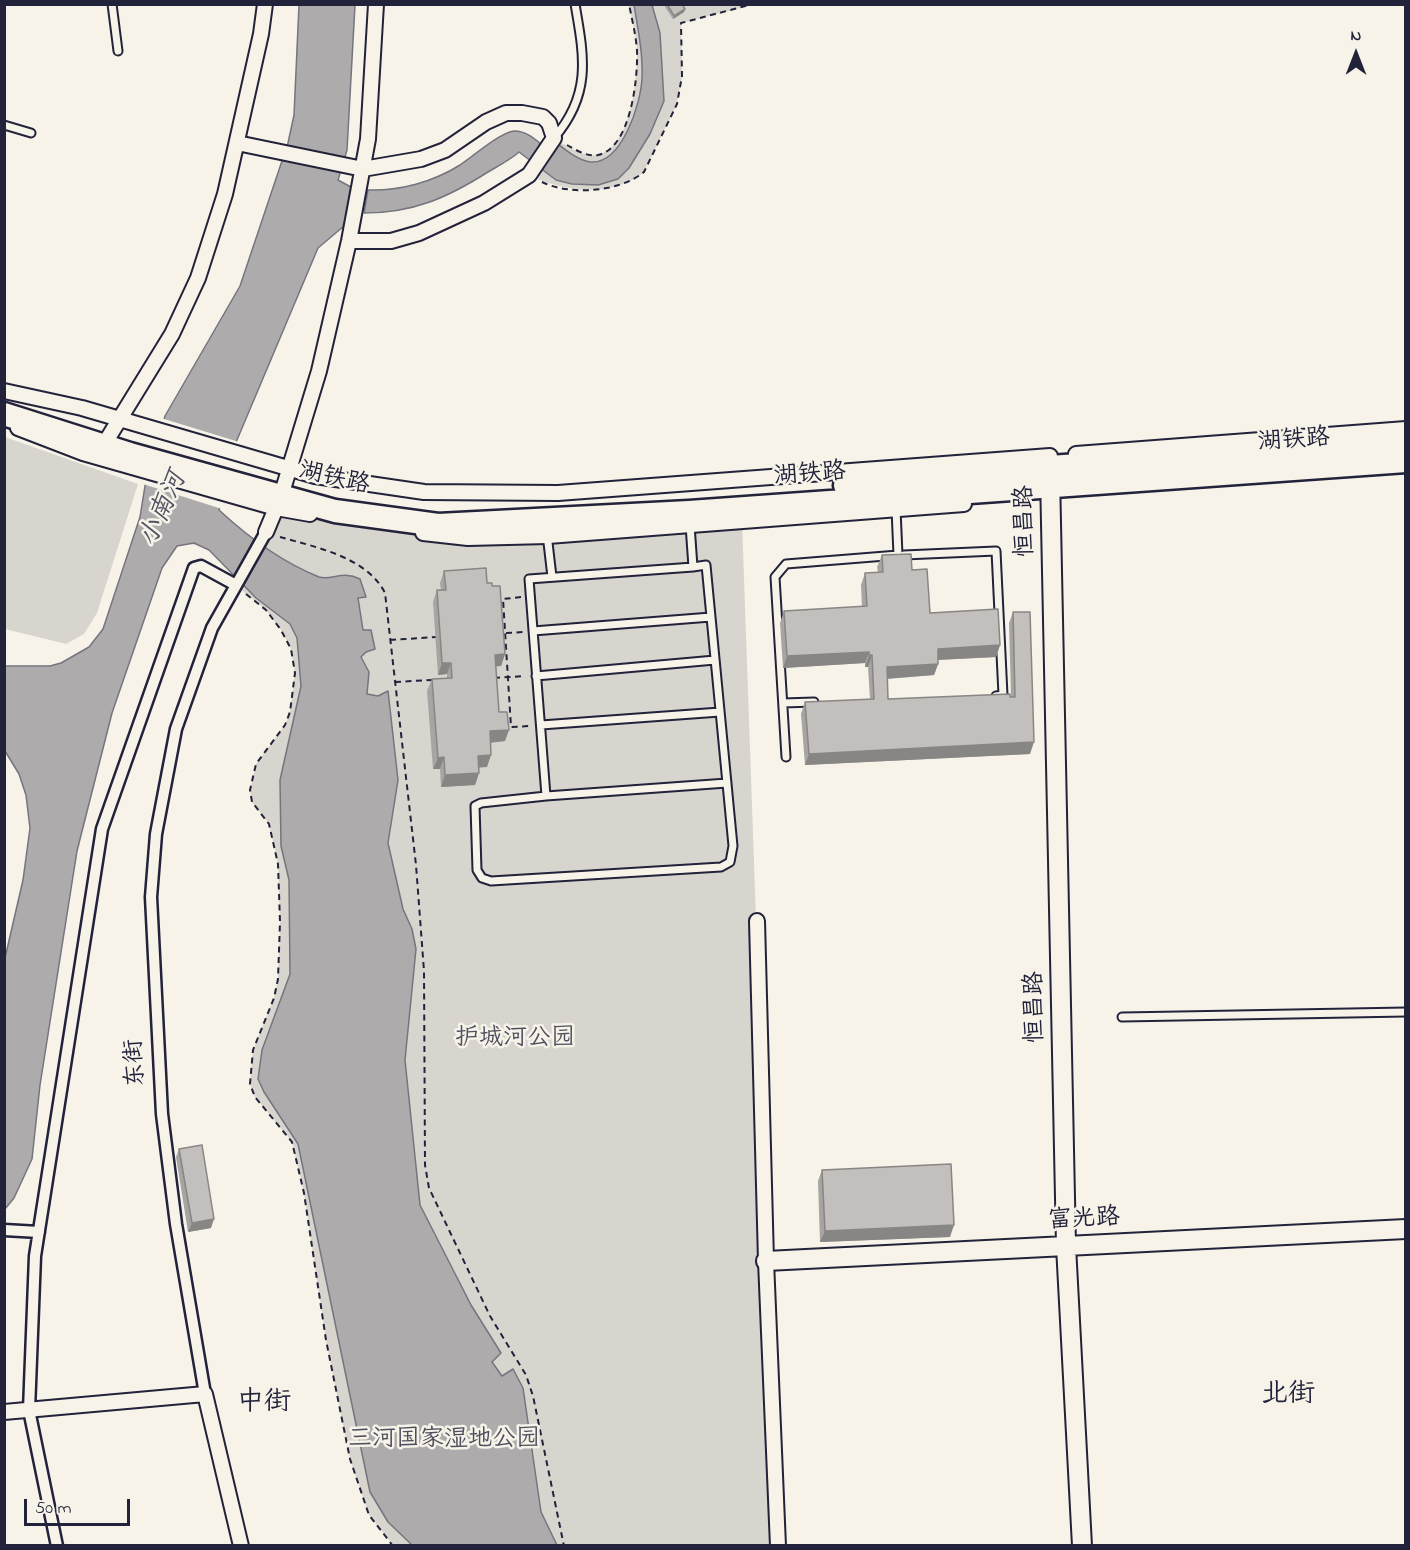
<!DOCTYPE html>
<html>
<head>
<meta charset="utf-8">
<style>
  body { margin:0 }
  #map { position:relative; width:1410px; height:1550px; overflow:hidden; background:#f7f3e8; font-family:"Indie Flower",sans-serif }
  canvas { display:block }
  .frame { position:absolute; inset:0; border:6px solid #22223b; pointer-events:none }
  .north { position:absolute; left:1326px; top:24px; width:60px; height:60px; -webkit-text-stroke:4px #f7f3e8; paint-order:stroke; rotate:0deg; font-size:16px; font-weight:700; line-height:24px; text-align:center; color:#22223b }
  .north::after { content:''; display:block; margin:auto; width:21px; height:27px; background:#22223b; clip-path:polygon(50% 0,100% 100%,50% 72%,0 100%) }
  .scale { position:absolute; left:24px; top:1499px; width:106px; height:27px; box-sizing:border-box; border:3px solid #22223b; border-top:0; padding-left:8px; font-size:18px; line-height:21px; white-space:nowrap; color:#22223b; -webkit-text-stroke:4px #f7f3e8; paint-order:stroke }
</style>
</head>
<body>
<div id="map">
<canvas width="1410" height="1550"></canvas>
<div class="frame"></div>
<div class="north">N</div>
<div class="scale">50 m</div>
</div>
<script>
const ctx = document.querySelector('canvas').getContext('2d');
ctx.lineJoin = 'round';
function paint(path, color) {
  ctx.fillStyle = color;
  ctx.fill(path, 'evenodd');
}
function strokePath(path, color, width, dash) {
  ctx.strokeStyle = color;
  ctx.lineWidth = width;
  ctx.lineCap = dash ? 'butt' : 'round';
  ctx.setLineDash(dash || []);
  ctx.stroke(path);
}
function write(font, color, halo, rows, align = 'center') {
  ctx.font = font + ' "Indie Flower","LXGW WenKai TC",sans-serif';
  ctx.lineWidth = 5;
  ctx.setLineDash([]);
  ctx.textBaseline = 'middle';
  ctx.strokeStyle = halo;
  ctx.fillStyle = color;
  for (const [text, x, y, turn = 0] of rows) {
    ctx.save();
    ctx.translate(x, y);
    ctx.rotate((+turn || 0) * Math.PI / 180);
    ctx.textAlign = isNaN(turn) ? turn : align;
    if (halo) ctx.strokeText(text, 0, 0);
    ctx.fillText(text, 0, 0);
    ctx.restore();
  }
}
paint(new Path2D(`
  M299,5H355L347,150L338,180L351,187L344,226L318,248L234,447L219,510L259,543L276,508L437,536L742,521L778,1545H393L369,1515L350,1459L326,1340L304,1193L292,1142L255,1097L250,1084L253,1050L274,998L278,980L280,922L278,864L269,824L252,802L250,790L256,764L285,725L290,712L295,673L291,649L281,630L266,610L234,584L237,579C218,559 207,538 177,546L162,568L112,713L77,851L40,1085L32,1159L14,1198L5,1209V958L23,880L30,828L26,795L19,774L5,751L4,666H50L61,663L89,647L103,629L140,517L145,486L165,416L240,286L288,143L294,115Z
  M629,5H753L681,23L682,76L677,104L644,172C614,198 562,192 529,175L554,138C566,145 582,157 596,155C631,151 638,76 637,50C636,35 632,19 629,5Z
  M5,437L138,484L97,613L84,634L66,644L5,629Z`), '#d8d5cf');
const water = new Path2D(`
  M299,5H355L347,150L338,180L351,187L344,226L318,248L234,447L219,510C248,537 282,562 319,577C331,581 342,570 360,579L366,597L358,598L363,630H371L375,649L366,652L361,657L369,672L367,694L378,696L388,691L398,780L388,843L403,909L412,929L416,949L405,1060L420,1205L471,1305L501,1353L492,1362L502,1376L513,1369L523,1388L541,1512L557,1545H412L388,1522L370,1492L298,1144L264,1092L258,1079L262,1050L290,974L289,880L281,846L280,780L301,686L297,638L290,624L256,598L209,550L194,543L177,546L162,568L112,713L77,851L40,1085L32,1159L14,1198L5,1209V958L23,880L30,828L26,795L19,774L5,751L4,666H50L61,663L89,647L103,629L140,517L145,486L165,416L240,286L288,143L294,115Z
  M634,5H652L660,33L664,101L650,134L629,168L618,179L598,185L572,184L556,180L519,152C510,160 498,166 488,172C447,198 413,213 364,213L368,190C400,191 433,182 460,165C472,157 501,132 514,131C529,131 538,142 549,151L558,144C567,151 578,160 590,162C622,165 641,103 642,78C643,53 638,29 634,5Z`);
paint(water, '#aeabad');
strokePath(water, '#76747f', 1.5);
paint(new Path2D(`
  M161,418L239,442L222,509L143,484Z`), '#f7f3e8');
const service = new Path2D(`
  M112,4L118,51
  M4,125L31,133
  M554,138C592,94 584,56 575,4
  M690,525L693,567L529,579L546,796L727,783
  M547,534L552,577
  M904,555L996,551L1003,695L996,696
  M533,631L711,617
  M536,676L715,660
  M783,703L814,702
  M541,725L720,712
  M786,757L775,577L786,564L898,555L896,509
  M546,796L481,803L475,806L477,870L482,878L491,881L721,867L730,862L733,846L706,565L693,567
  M1122,1017L1406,1012`);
const pedestrian = new Path2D(`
  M4,1230L39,1232
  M205,1394L176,1224L162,1114L151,897L156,834L176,729L212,628L266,532
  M57,1546L29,1410L35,1256L102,829L194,568L201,566L234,584`);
const minor = new Path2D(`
  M237,143L363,169L421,159L445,150L486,122L506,113H522L543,117L549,123L554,138L529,175L484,203L419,233L391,241H349
  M4,391L82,408L315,476L424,492L558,493L1050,456
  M18,428L83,453L276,508L310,514
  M108,438L172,334L198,278L225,194L261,34L265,4
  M1076,454L1406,429
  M266,532L281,496L319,371L349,241L368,139L376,4
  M423,533L468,538L548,536L964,504
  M757,921L766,1261L778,1546
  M4,1412L205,1394L241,1546`);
const tertiary = new Path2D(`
  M1050,475L1066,1246L1082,1546
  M766,1261L1406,1229`);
const primary = new Path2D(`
  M4,414L130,454L335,511L438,525L689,512L1406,461
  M845,485L1050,467L1406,442`);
strokePath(service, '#22223b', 11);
strokePath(pedestrian, '#22223b', 15);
strokePath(minor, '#22223b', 18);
strokePath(tertiary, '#22223b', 22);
strokePath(primary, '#22223b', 27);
strokePath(new Path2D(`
  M567,145C576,150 587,157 598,155C631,148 638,78 637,51C636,35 632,20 629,4
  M542,182C570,196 620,192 644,172L677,104L682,76L681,23L753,4
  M280,537C315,547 367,557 385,593L416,865L424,971L425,1165L429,1188L490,1316L526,1375L533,1396L564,1546
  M246,594L266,610L281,630L291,649L295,673L290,712L285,725L256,764L250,790L252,802L269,824L278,864L280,922L278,979L274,998L253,1050L250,1084L255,1097L292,1142L304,1193L326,1340L350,1459L369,1515L393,1546
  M521,597L503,599L511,727L529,726
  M506,633L524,632
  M390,640L437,637
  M494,678L525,676
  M395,682L432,680`), '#22223b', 2, [6, 4.5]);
strokePath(service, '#f7f3e8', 7);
strokePath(pedestrian, '#f7f3e8', 10);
strokePath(minor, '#f7f3e8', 14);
strokePath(tertiary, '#f7f3e8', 18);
strokePath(primary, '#f7f3e8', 22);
paint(new Path2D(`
  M666,4H682L685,9L684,12L673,19L665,7Z
  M882,555L912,570L930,613L1000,645L996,657L938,660V664L934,675L887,679L888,699L1011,697L1009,623L1013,612L1030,754L805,765L801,714L805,702L870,699L868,667H865V663L783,668L780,623L784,611L862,607L861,585L865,573L878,572L877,567Z
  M444,571L487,583L505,654L501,666H496L499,712L505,741L490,743L487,767H478L479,773L475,785L441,787L440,769H433L427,691L432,679L447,678V674L438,675L433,602L437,590H441L440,583Z
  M179,1149L211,1228L188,1232L176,1157Z
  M822,1170L950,1237L820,1242L818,1181Z`), '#a7a4a3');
paint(new Path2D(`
  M685,9L684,12L673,19L674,16Z
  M1000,645L996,657L934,660L938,649Z
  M869,652L865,663L783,668L787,656Z
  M505,654L501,666L491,667L495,655Z
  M869,655H872L868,667H865Z
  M442,663H451L447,674L438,675Z
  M938,664L934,675L882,679L887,667Z
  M509,730L505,741L485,743L490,731Z
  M1034,742L1030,754L805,765L809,754Z
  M491,755L487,767L473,768L478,756Z
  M444,757L440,769H433L438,758Z
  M479,773L475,785L441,787L445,775Z
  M214,1219L211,1228L188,1232L192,1223Z
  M954,1225L950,1237L820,1242L825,1231Z`), '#888684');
const building = new Path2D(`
  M667,4H682L685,9L674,16Z
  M911,554L912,570L927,569L930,613L998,609L1000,645L938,649V664L887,667L888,699L1010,694V697H1015L1013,612H1030L1034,742L809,754L805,702L874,699L872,655H869V652L787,656L784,611L867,606L865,573L883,572L882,555Z
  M486,568L487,583H492V586H500L505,654L495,655L499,712H507L509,730L490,731L491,755L478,756L479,773L445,775L444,757L438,758L432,679L452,678L451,663H442L437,590H446L444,571Z
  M202,1145L214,1219L192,1223L179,1149Z
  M951,1164L954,1225L825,1231L822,1170Z`);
paint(building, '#c2bfbd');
strokePath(building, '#888684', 1.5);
write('24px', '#22223b', '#f7f3e8', [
  ["湖铁路",1294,442,-4],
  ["湖铁路",810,476,-4],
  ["湖铁路",334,480,13],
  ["恒昌路",1027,521,-91],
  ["恒昌路",1037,1007,-91],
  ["东街",137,1063,-93],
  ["富光路",1084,1221,-3]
]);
write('24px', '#504f60', '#f7f3e8', [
  ["护城河公园",515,1040],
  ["三河国家湿地公园",444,1441]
]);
write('italic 26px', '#535263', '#f7f3e8', [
  ["小南河",165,510,-66]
]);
write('27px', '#22223b', '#f7f3e8', [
  ["北街",1288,1397],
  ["中街",264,1405]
]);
</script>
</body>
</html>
